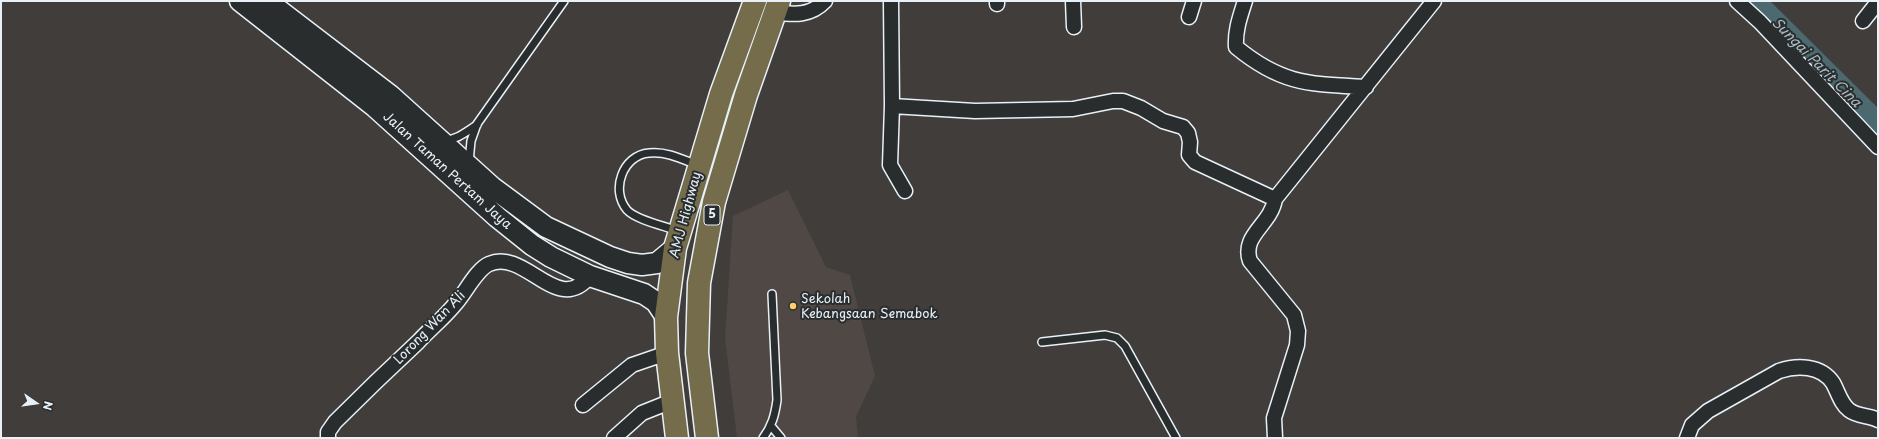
<!DOCTYPE html>
<html>
<head>
<meta charset="utf-8">
<style>
  body { margin:0 }
  #map { position:relative; width:1879px; height:439px; overflow:hidden; background:#403d3b; font-family:"Playpen Sans",sans-serif }
  canvas { display:block }
  .frame { position:absolute; inset:0; border:2px solid #e8f1f8; pointer-events:none }
  .north { position:absolute; left:16px; top:383px; width:40px; height:40px; -webkit-text-stroke:3px #2a2d2e; paint-order:stroke; rotate:103deg; font-size:11px; font-weight:700; line-height:16px; text-align:center; color:#e8f1f8 }
  .north::after { content:''; display:block; margin:auto; width:14px; height:18px; background:#e8f1f8; clip-path:polygon(50% 0,100% 100%,50% 72%,0 100%) }
</style>
</head>
<body>
<div id="map">
<canvas width="1879" height="439"></canvas>
<div class="frame"></div>
<div class="north">N</div>
</div>
<script>
const ctx = document.querySelector('canvas').getContext('2d');
ctx.lineJoin = 'round';
function paint(path, color) {
  ctx.fillStyle = color;
  ctx.fill(path, 'evenodd');
}
function strokePath(path, color, width, dash) {
  ctx.strokeStyle = color;
  ctx.lineWidth = width;
  ctx.lineCap = dash ? 'butt' : 'round';
  ctx.setLineDash(dash || []);
  ctx.stroke(path);
}
function write(font, color, halo, rows, align = 'center') {
  ctx.font = font + ' "Playpen Sans",sans-serif';
  ctx.lineWidth = 4;
  ctx.setLineDash([]);
  ctx.textBaseline = 'middle';
  ctx.strokeStyle = halo;
  ctx.fillStyle = color;
  for (const [text, x, y, turn = 0] of rows) {
    ctx.save();
    ctx.translate(x, y);
    ctx.rotate((+turn || 0) * Math.PI / 180);
    ctx.textAlign = isNaN(turn) ? turn : align;
    if (halo) ctx.strokeText(text, 0, 0);
    ctx.fillText(text, 0, 0);
    ctx.restore();
  }
}
paint(new Path2D(`
  M788,190L826,267L850,275L875,376L856,417L858,436L856,438H737L725,338L733,216Z`), '#4f4844');
strokePath(new Path2D(`
  M1753,1L1878,125`), '#4c696f', 24);
const lane = new Path2D(`
  M445,140C457,140 467,131 477,125
  M469,162L471,141L477,124L564,1
  M678,231C665,226 636,220 627,210C610,190 623,155 649,153C666,151 682,159 697,165
  M1042,342L1105,335L1117,338L1125,346L1176,438
  M771,426L781,438
  M763,438C772,426 775,415 777,400L772,294`);
const street = new Path2D(`
  M891,1L892,106L890,165L905,191
  M1073,1L1074,27
  M1245,1C1240,17 1235,30 1236,47C1282,85 1310,84 1366,87
  M1737,1L1760,22L1878,147
  M997,4V1
  M775,12C794,15 811,16 825,1
  M1189,17L1194,1
  M1863,21L1878,2
  M892,106L975,111L1073,109L1113,101H1123L1141,108L1163,121L1183,127L1188,133L1190,142L1189,155L1195,162L1275,199
  M583,405L632,365L667,353
  M328,438V432L335,422C362,395 390,368 418,342C430,329 445,317 456,303C465,293 477,269 489,264C526,248 557,317 590,276
  M614,438L642,413L672,401
  M1275,438L1274,418L1297,345L1298,331L1294,315L1250,261C1241,235 1271,225 1275,199L1434,1
  M1687,438L1692,425L1708,411L1779,371C1797,365 1821,365 1833,383C1838,392 1841,404 1849,410C1858,417 1869,415 1878,420`);
const secondary = new Path2D(`
  M240,1L375,107L497,217L532,245L551,257L590,276L644,294L656,302L666,317
  M267,1L391,96L492,187L546,227L610,257L628,263L642,265L657,263L675,248`);
const highway = new Path2D(`
  M677,438L667,353L666,317L675,248L721,94L755,1
  M707,438L697,353L699,283L714,202L746,95L779,1`);
strokePath(lane, '#e8f1f8', 10);
strokePath(street, '#e8f1f8', 17);
strokePath(secondary, '#e8f1f8', 23);
strokePath(highway, '#e8f1f8', 25);
strokePath(lane, '#2a2d2e', 7);
strokePath(street, '#2a2d2e', 14);
strokePath(secondary, '#2a2d2e', 20);
strokePath(highway, '#746c4b', 22);
for (const [x, y, r, color] of [
  [793,306,4,"#ffd166"]
]) {
  const dot = new Path2D();
  dot.arc(x, y, r, 0, 2 * Math.PI);
  ctx.fillStyle = color;
  ctx.fill(dot);
  strokePath(dot, '#2a2d2e', 1.5);
}
for (const [x, y, w] of [
  [712,215,16]
]) {
  const box = new Path2D();
  box.roundRect(x - w / 2, y - 10, w, 20, 3);
  ctx.fillStyle = '#2a2d2e';
  ctx.fill(box);
  strokePath(box, '#e8f1f8', 1);
}
write('bold 12px', '#e8f1f8', null, [
  ["5",712,215]
]);
write('13px', '#e8f1f8', '#2a2d2e', [
  ["Jalan Taman Pertam Jaya",447,171,42],
  ["AMJ Highway",686,215,-75],
  ["Lorong Wan Ali",430,328,-46]
]);
write('13px', '#e8f1f8', '#2a2d2e', [
  ["Sekolah",801,299],
  ["Kebangsaan Semabok",801,314]
], 'left');
write('italic 14px', '#aabbc1', '#2a2d2e', [
  ["Sungai Parit Cina",1816,63,45]
]);
</script>
</body>
</html>
